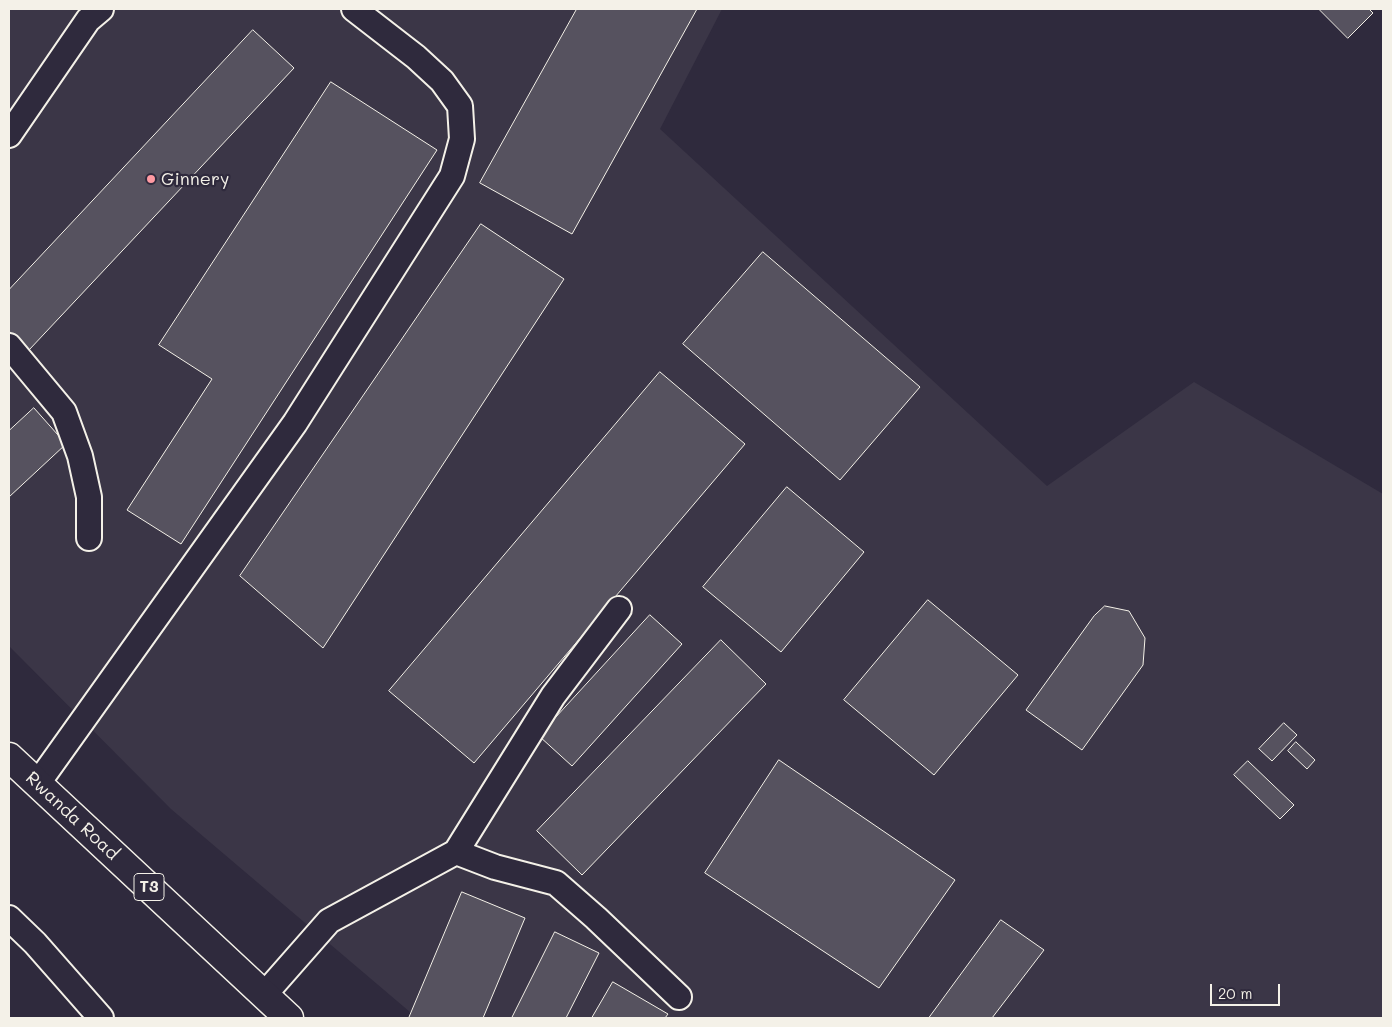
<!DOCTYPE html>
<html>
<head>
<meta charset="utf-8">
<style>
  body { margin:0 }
  #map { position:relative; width:1392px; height:1027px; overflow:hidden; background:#2f2a3d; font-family:Mali,sans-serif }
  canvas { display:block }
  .frame { position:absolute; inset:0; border:10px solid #f4f1e8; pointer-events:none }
  .scale { position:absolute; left:1210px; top:984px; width:70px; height:22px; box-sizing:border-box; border:2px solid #f4f1e8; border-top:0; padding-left:6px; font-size:15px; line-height:18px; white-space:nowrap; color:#f4f1e8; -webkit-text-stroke:4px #2f2a3d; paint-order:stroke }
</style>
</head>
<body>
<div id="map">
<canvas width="1392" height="1027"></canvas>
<div class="frame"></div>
<div class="scale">20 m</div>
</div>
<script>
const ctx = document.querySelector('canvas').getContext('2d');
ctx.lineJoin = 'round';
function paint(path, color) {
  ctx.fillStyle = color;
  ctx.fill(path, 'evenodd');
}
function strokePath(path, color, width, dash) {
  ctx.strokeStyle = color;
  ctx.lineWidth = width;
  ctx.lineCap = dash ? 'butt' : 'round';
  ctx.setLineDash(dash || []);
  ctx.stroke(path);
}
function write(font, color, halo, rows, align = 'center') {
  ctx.font = font + ' Mali,sans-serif';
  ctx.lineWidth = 4.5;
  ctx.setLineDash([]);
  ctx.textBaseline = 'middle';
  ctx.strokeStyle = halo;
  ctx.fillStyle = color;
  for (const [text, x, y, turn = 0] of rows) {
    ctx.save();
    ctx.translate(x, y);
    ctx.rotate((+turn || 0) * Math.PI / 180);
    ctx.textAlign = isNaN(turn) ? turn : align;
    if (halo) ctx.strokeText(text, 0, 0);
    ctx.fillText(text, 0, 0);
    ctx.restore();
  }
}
paint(new Path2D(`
  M9,9H722L660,129L1047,486L1194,382L1383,494V1018H417L171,809L9,646Z`), '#3b3647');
const building = new Path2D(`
  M577,9H697L572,234L480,183Z
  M1319,9H1369L1373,13L1348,38Z
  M253,30L294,68L29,350L9,331V290Z
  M331,82L437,150L181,544L127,510L212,379L159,345Z
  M481,224L564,279L323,648L240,576Z
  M763,252L920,387L840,480L683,344Z
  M660,372L745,444L474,763L389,691Z
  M34,408L66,444L9,497V431Z
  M787,487L864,552L781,652L703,587Z
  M928,600L1018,675L934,775L844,700Z
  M1105,606L1129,611L1145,638L1143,665L1082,750L1026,710L1094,616Z
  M650,615L682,644L572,766L539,736Z
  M721,640L766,684L582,875L537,831Z
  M1284,723L1297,735L1272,761L1259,749Z
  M1296,742L1315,760L1307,769L1288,751Z
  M779,760L955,880L879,988L705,873Z
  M1248,761L1294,805L1280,819L1234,775Z
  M462,892L525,918L483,1018H409Z
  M1001,920L1044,950L992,1018H929Z
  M555,932L599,953L566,1018H512Z
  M613,982L668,1014L665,1018H592Z`);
paint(building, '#56525f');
strokePath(building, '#f4f1e8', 1);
const minor = new Path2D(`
  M9,135L88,20L101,9
  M9,346L64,412L80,456L89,497V538
  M38,783L295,423L452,176L462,139L460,106L442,81L416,57L354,9
  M456,852L495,867L556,883L596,918L679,997
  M9,918L35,943L101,1018
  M264,995L329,921L456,852L553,696L619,609`);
const highway = new Path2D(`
  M9,757L289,1018`);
strokePath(minor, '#f4f1e8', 28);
strokePath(highway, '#f4f1e8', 31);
strokePath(minor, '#2f2a3d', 24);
strokePath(highway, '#2f2a3d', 28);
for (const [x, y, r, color] of [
  [151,179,5,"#ff9aa2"]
]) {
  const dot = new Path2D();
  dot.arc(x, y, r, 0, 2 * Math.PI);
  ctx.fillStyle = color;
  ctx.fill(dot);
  strokePath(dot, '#2f2a3d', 2);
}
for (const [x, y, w] of [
  [149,887,30]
]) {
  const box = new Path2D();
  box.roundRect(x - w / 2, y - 13.5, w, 27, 4);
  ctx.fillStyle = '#2f2a3d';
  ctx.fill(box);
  strokePath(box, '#f4f1e8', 1);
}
write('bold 16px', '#f4f1e8', null, [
  ["T3",149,887]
]);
write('18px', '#f4f1e8', '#2f2a3d', [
  ["Ginnery",161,179]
], 'left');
write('18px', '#f4f1e8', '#2f2a3d', [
  ["Rwanda Road",72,816,43]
]);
</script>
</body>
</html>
